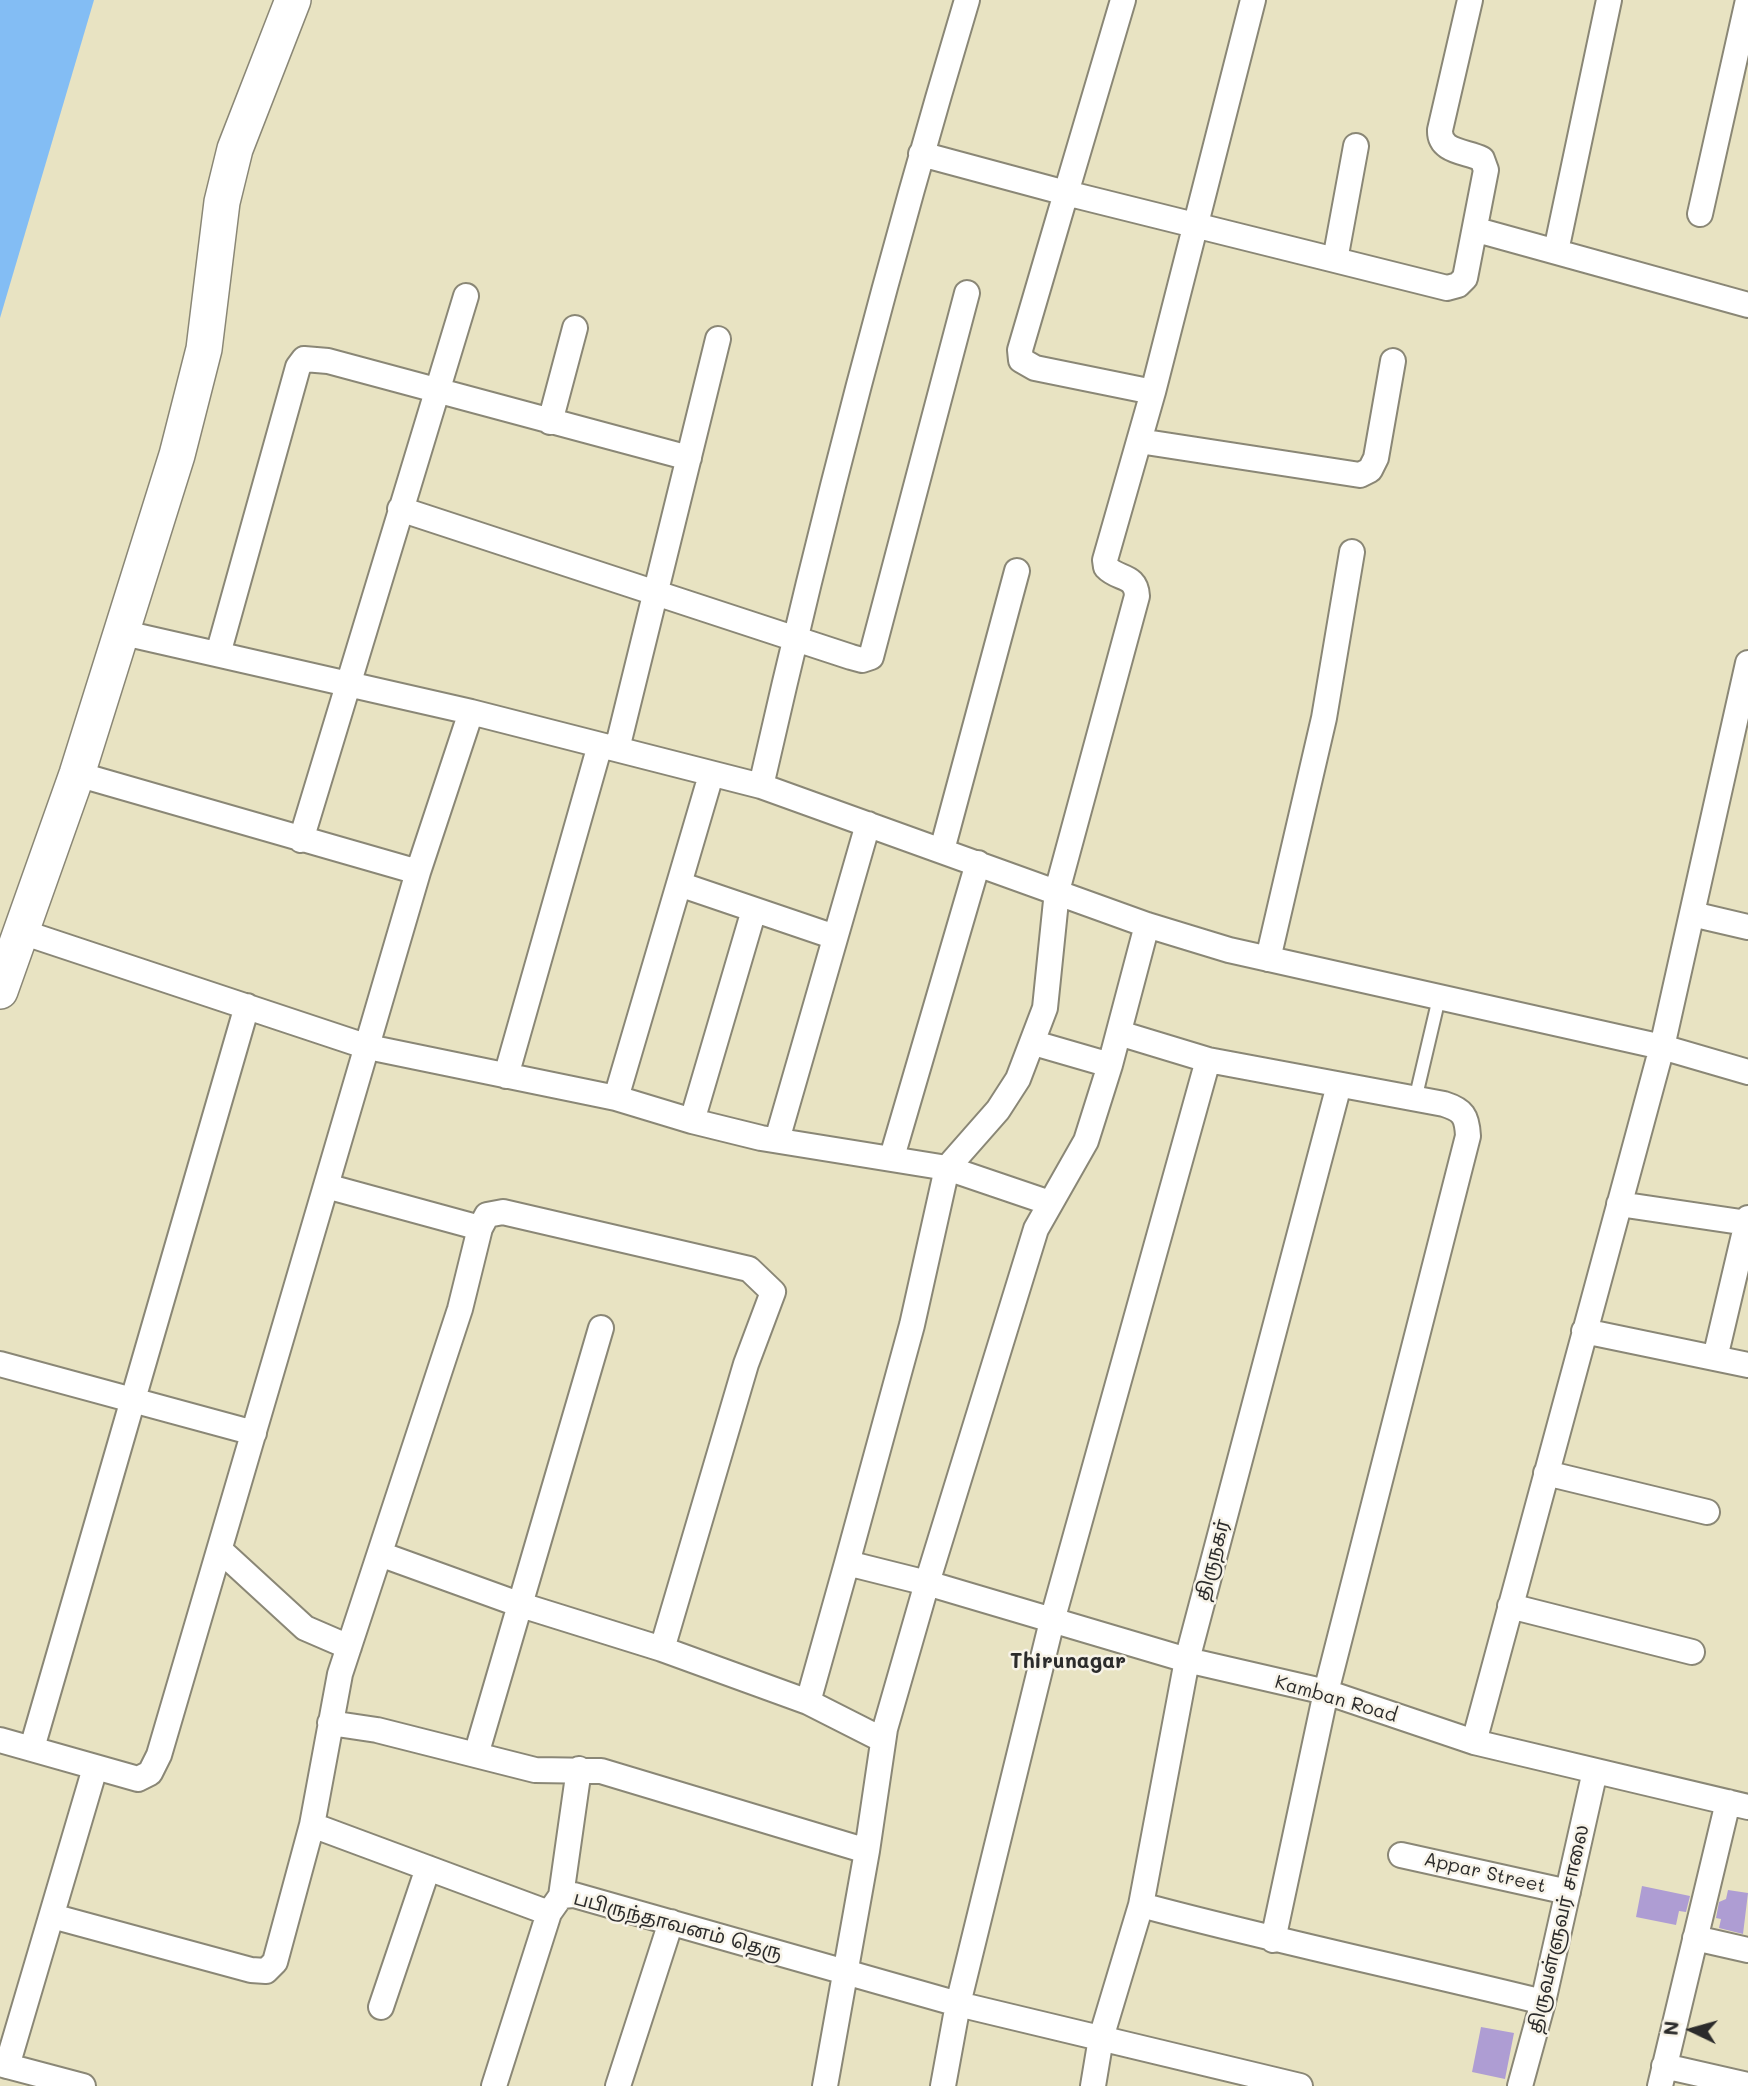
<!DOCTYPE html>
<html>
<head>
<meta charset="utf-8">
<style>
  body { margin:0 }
  #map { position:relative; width:1748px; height:2086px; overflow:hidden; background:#e8e3c2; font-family:Mali,sans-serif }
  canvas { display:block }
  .north { position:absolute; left:1657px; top:1995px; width:70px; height:70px; -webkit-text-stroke:5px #f7f3e8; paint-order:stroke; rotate:275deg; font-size:19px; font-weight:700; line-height:28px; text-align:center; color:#2b2b2b }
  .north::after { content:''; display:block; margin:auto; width:24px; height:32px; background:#2b2b2b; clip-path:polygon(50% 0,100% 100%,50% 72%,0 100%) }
</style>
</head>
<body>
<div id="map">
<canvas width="1748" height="2086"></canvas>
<div class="north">N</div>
</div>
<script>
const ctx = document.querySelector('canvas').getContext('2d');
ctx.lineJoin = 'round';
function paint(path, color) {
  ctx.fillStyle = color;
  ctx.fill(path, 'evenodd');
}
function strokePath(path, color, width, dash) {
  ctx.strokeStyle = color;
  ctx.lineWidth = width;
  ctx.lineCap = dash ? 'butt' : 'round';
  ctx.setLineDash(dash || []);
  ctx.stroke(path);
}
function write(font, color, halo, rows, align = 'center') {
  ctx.font = font + ' Mali,"Noto Sans Tamil",sans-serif';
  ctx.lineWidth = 5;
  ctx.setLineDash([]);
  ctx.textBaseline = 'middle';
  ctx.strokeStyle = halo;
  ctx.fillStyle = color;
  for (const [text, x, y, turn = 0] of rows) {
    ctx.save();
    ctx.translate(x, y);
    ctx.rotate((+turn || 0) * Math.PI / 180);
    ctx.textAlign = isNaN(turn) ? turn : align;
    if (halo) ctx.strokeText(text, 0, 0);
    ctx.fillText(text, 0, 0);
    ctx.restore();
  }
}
paint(new Path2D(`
  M0,0H94L0,318Z`), '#83bdf4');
paint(new Path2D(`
  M1642,1886L1690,1896L1686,1912L1679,1911L1676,1925L1636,1917Z
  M1728,1890L1748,1893L1743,1934L1719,1928L1721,1919L1716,1918L1719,1902L1726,1899Z
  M1481,2027L1514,2033L1505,2079L1472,2072Z`), '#ae9dd3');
const service = new Path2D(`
  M1415,1100L1439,998`);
const minor = new Path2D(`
  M1123,0L1066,193L1335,260L1356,146
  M1253,0L1153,392L1105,560L1106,567C1118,580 1136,574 1137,596L1057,891L1045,1008L1018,1079L998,1110L947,1168L912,1325L847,1563L927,1583L1187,1660L1326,1692L1474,1742L1748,1807
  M921,154L1066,193L1020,350L1021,360L1035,368L1153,392
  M1700,214L1748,0
  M1477,230L1748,305
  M1556,251L1609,0
  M1335,260L1447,288L1458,285L1465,278L1486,170L1482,159C1465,151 1439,152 1440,130L1470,0
  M550,422L575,328
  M1139,441L1360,475L1370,470L1376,458L1393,361
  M400,509L851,657L862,660L871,657L967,293
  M124,633L471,712L761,786L1147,925L1229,950L1662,1047L1748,1072
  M218,654L298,367L304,359L328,361L689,458
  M617,749L718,339
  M77,774L418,872
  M761,786C821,522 889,260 967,0
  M301,840L466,296
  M942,850L1017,571
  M679,884L835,937
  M1692,914L1748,927
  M22,932L368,1047L616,1098L692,1121L761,1138L947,1168L1050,1203
  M1268,959L1324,718L1352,552
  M1119,1033L1208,1060L1444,1104C1463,1110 1467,1116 1468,1136L1326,1692L1273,1940
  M1034,1043L1110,1065L1147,925
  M506,1076L600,745
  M616,1098L711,775
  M692,1121L754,910
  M777,1140L868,824
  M892,1157L978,863
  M326,1186L480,1228L487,1215L503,1212L749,1269L773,1292L746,1364L662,1649
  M1619,1204L1747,1223
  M1584,1331L1748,1365
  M1715,1358L1748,1218
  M0,1364L254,1433
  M1546,1473L1707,1512
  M220,1550L305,1628L349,1647
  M380,1554L521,1605L662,1649L808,1702L883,1740
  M1510,1606L1692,1652
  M808,1702L847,1563
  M330,1723L377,1730L535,1770L601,1771L867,1851
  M0,1740L138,1779L150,1773L159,1755L418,872L471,712
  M1474,1742L1662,1047L1748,663
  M32,1748L247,1006
  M476,1755L601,1328
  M312,1825L340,1674L460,1309L480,1228
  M1401,1855L1568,1892
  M561,1896L579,1769
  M1141,1905C1275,1941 1409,1969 1543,2002
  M52,1916L251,1970L266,1971L275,1962L312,1825L549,1913L561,1896L574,1895L958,2004L1300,2086
  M1695,1938L1748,1950
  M381,2007L428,1868
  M0,2064L83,2086
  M7,2066L95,1768
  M1664,2066L1748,2085
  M494,2086L549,1913
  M618,2086L671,1922
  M825,2086L867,1851L885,1729L927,1583L1036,1229L1086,1141L1110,1065
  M943,2086L958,2004L1052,1621L1208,1060
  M1093,2086L1101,2038L1141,1905L1187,1660L1339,1085
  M1520,2086L1543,2002L1595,1771
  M1660,2086L1728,1802`);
const secondary = new Path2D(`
  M0,991L77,774L177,455L204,349L222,202L235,149L293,0`);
strokePath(service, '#8a8776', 16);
strokePath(minor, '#8a8776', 28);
strokePath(secondary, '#8a8776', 38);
strokePath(service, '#fff', 12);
strokePath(minor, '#fff', 24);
strokePath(secondary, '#fff', 35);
write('19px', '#2b2b2b', '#f7f3e8', [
  ["திருநகர்",1213,1560,-75],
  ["Kamban Road",1336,1699,16],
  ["Appar Street",1485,1873,13],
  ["பபிருந்தாவனம் தெரு",678,1926,15],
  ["திருவள்ளுவர் சாலை",1559,1929,-77]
]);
write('bold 21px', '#2b2b2b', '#f7f3e8', [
  ["Thirunagar",1068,1662]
]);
</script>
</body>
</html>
